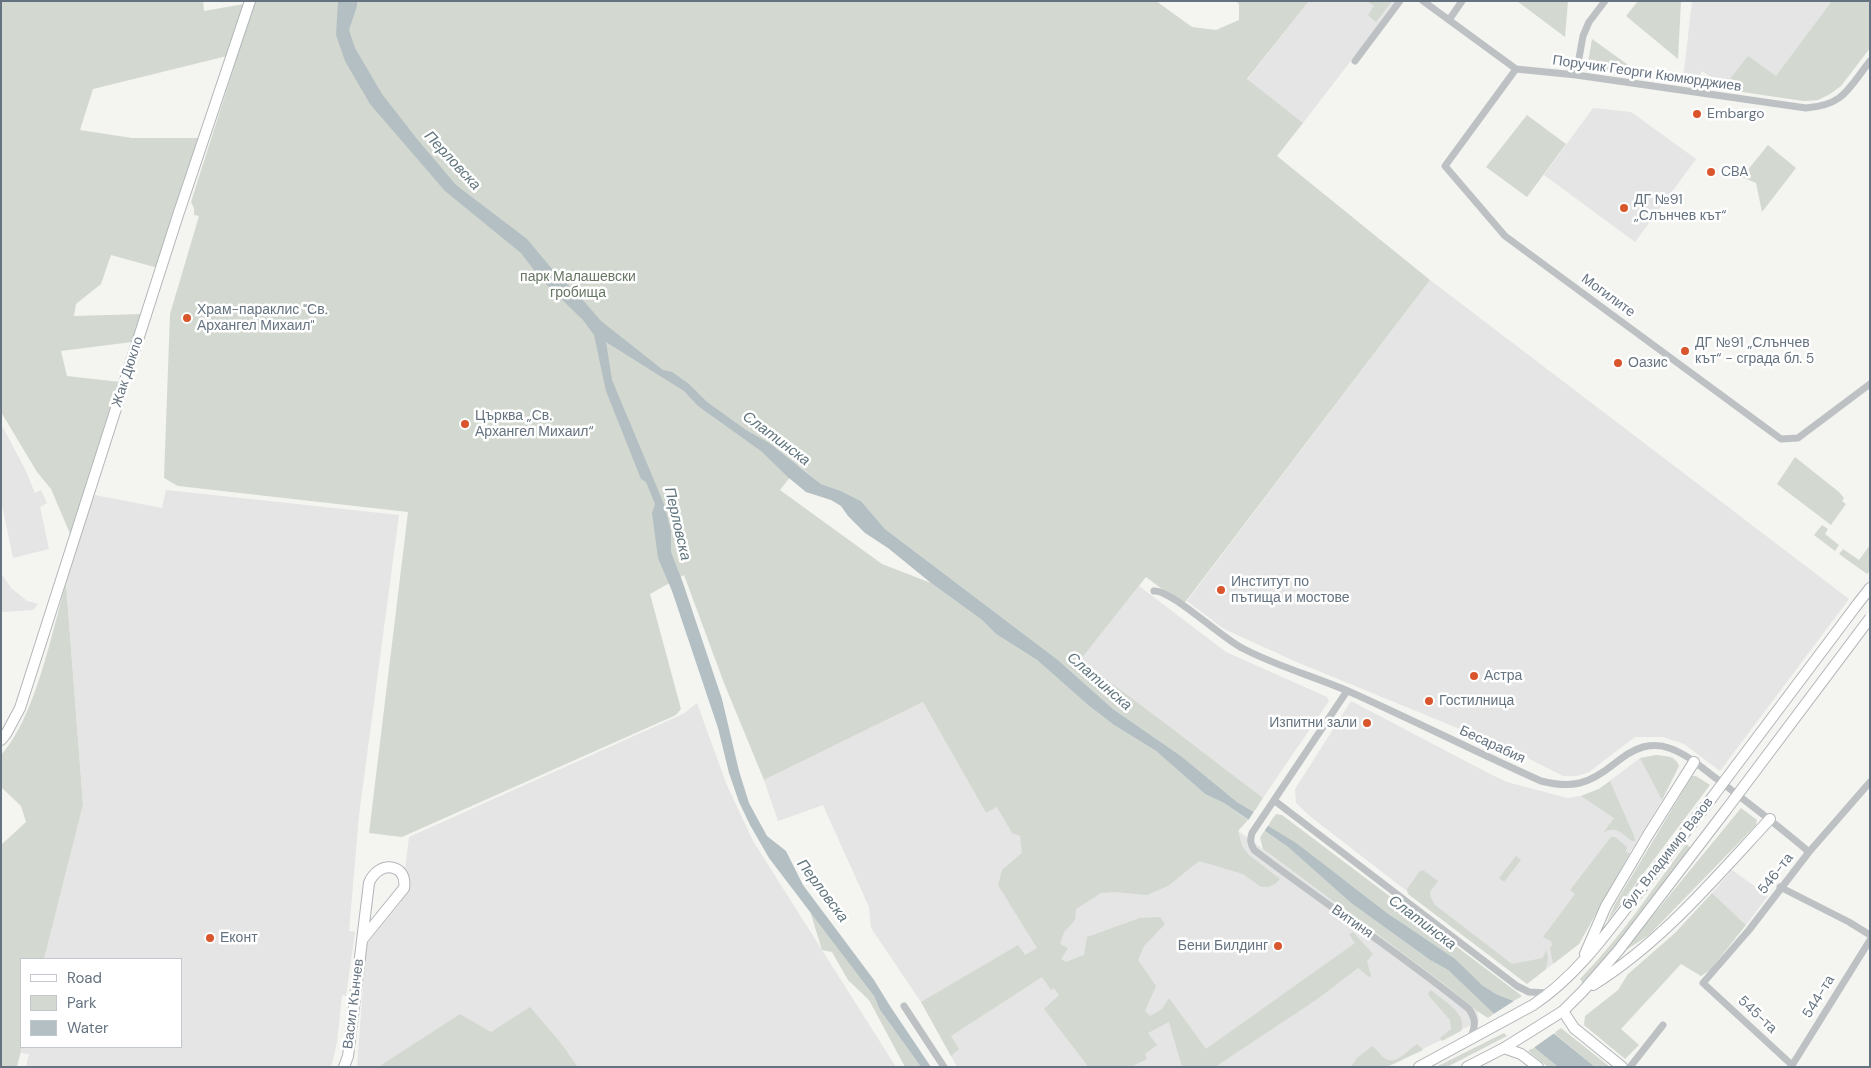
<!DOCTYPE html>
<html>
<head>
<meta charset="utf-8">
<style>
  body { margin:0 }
  #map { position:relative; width:1871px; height:1068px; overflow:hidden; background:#f4f4f0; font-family:"DM Sans",sans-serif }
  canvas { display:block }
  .frame { position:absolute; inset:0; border:2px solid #657380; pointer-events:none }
  .legend { position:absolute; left:20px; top:958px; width:162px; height:90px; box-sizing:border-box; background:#fff; border:1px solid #c1c7cc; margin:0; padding:6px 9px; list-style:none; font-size:15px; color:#657380 }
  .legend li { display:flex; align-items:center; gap:10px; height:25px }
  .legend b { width:25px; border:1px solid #c1c7cc }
</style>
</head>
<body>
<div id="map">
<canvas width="1871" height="1068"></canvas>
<div class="frame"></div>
<ul class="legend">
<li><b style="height:6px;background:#fff"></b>Road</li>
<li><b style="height:14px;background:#d3d9d0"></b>Park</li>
<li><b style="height:14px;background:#b4bfc3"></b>Water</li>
</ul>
</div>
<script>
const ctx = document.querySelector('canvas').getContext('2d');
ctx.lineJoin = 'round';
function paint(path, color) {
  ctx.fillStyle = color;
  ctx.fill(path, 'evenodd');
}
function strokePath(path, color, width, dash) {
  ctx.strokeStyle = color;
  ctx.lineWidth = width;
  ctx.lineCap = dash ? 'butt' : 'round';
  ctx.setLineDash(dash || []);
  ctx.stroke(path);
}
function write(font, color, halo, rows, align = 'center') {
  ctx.font = font + ' "DM Sans",sans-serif';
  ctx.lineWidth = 5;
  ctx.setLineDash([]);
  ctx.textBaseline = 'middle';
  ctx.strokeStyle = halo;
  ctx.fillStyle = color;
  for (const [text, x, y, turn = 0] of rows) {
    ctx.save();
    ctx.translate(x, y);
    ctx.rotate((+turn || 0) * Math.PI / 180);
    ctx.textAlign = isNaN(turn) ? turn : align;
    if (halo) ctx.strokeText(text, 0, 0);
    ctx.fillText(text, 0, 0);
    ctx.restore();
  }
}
paint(new Path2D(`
  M1309,1H1397L1303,123L1247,80Z
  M1692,1H1870V48L1841,86L1830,94L1818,100L1804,101L1722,89L1723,85L1702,71L1696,83L1683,80Z
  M1593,108L1631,112L1696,159L1635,242L1544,175Z
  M1430,280L1849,599L1720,771L1684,744L1663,737H1635L1589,772L1577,776H1563L1516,752L1299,663L1224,629L1187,601Z
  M1,424L24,467L35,493L41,490L47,503L40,507L49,549L13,558L1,500Z
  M166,490L399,515L359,815L349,931L355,932L346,996L342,995L337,1042L331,1067H26L29,1054L21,1053L22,1047H181V959H44L83,805L65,567L89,494L162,508Z
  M1,573L11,588L27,601L38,604L33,610L1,612Z
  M1139,586L1226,652L1327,697L1329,701L1263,798L1169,726L1079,660Z
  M1351,701L1492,775L1507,782L1567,798L1581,796L1599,789L1640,758L1656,755L1672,757L1677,761L1679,766L1662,800L1613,880L1579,944L1527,984L1311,817L1296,803L1295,789Z
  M923,702L986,813L997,807L1217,815L1444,984L1477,1011L1479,1021L1387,1067H957L921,1002L871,928L869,907L823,805L778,821L764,780Z
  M697,703L726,783L753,841L896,1067H578L561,1043L530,1008L491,1033L459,1015L378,1067H357L366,945L401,902L409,837L683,714Z
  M1732,870L1768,896L1746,925L1712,893Z`), '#e4e5e4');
paint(new Path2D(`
  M1,1H203L204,11L244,4L227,56L93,89L80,130L132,138H201L158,268L111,255L101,284L76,304L74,316L141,314L132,342L61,351L67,376L120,382L71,536L51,489L37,472L1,412Z
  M255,1H1156L1192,27L1216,30L1239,20V4L1236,1H1309L1247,79L1303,123L1277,156L1430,280L1183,605L1146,577L1080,660L1169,726L1263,798L1254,812L1237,802L1181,756L1113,709L1058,660L885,529L861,501L841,491L821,484L799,466L780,490L882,564L931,583L982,620L996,634L1037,660L1088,705L1114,725L1156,751L1205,794L1224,803L1248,820L1238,831L1242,846L1249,855L1280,879L1275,884L1268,887H1261L1243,874L1199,861L1168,886L1147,895L1114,892L1101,893L1076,909L1075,920L1064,932L1060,944L1068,948L1061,959L1066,962L1084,955L1087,937L1140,918L1160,917L1165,924L1144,946L1138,960L1156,986L1145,1011L1150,1016L1162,1009L1169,998L1206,1049L1355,943L1349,934L1353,932L1373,954L1367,961L1371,976L1369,977L1358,968L1316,1000L1218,1065L1219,1067H1182L1169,1022L1148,1033L1157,1045L1145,1054L1147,1059L1131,1067H1085L1087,1065L1044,1009L1059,995L1054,988L1051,990L1042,977L951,1036L959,1049L951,1056L921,1002L1018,945L1025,955L1037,948L998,885L1002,870L1022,853L1020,836L1012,833L997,807L986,813L923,702L764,780L724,683L684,575L650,594L681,709L676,715L402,837L369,833L408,512L178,486L164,478L170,314L199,216L194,215V208L191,202Z
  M1367,1H1392L1376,22L1368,15L1374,6Z
  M1517,1H1568L1565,37Z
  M1638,1H1681L1678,59L1626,16Z
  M1832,1H1870V48L1841,86L1830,94L1818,100L1804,101L1722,89L1748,56L1776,76Z
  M1592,39L1645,77L1587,68Z
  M1527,115L1566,144L1527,197L1486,167Z
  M1768,145L1796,168L1762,212L1756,183L1742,177Z
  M1795,457L1839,492L1844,498L1842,501L1846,504L1831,525L1777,484Z
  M1822,525L1828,529L1825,534L1839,545L1835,551L1814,535Z
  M1870,545V571L1867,574L1839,554L1843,549L1859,560Z
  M66,583L83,805L44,959H21L22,1047L17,1067H1V845L26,822L21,806L1,787V755C35,718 52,632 66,583Z
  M1656,755C1665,756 1675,756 1679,766L1662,800L1640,758Z
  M1692,776H1696L1710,785L1607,922L1615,904Z
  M1610,781L1634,836L1635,841H1632C1621,833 1616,825 1603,833L1614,818L1581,796L1599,789Z
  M1741,808L1757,820L1756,825L1649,935L1623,952Z
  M1276,814L1282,815L1522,996L1514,1001L1496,994L1482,985L1351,885L1270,827L1268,825Z
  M1264,831L1288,847L1351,903L1430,960L1448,970L1494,1014L1488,1018L1477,1011L1444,984L1263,849L1260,838Z
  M1611,837H1615L1627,847L1626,852L1630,853L1579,944L1553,964L1550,948L1552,945L1551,941L1543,937L1575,894L1570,890Z
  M1686,844L1691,848C1657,894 1623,941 1583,983L1580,979C1620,938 1652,890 1686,844Z
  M1516,856L1521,860L1504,882L1499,878Z
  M1423,870L1438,881L1430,892L1431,898L1435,905L1512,964L1543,958L1546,950L1548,958L1546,969L1527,984L1408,894L1407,889L1420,871Z
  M1712,893L1746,925L1710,970L1701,976L1681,964L1621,1029L1639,1045L1625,1059L1584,1025L1585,1016L1618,990L1628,974L1675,933Z
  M810,911L874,996L880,1010L921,1067H905L869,1000L848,980L832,952L822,950Z
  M1431,990C1443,1001 1468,1013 1461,1031L1442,1041L1440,1038L1451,1029L1450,1020L1429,996L1428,993Z
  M530,1007L561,1043L578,1067H378L460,1014L491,1032Z
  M1561,1028L1610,1067H1595L1554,1033Z
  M1504,1033L1507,1036L1447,1067H1436Z
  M1417,1044L1423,1050L1387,1067H1351L1357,1058L1372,1046C1377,1049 1378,1053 1383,1057C1394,1068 1408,1050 1417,1044Z
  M1534,1047L1558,1067H1548L1528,1051Z`), '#d3d9d0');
paint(new Path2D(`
  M338,1H357V6L349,30L355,48L382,94L417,139L456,185L527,239L553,270L581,298L601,321L663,370L672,372L689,384L707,402L746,430L769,443L821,484L841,491L861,501L885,529L1058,660L1113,709L1181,756L1237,802L1254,812L1270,827L1296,843L1390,915L1455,959L1482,985L1496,994L1514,1001L1595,1067H1558L1494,1014L1448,970L1430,960L1351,903L1288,847L1224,803L1205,794L1156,751L1114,725L1088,705L1037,660L996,634L982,620L931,583L888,548L865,533L848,516L841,506L831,500L806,492L789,478L761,451L698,406L684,391L606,342L612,380L664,504L671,531V552L683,583L722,699L739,771L749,803L767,836L786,851L803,885L874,980L890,1006L931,1067H921L880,1010L874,996L769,858L750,825L739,802L729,773L718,728L672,591L658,558L652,513L655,504L646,482L641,479L606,391L594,335L583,320L540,278L521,253L445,191L370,104L345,61L336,35Z`), '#b4bfc3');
paint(new Path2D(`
  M1255,810L1270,823L1263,833L1247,822Z
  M1517,999L1556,1032L1532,1049L1492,1015Z`), '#f4f4f0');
const secondary = new Path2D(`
  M1,740L6,734L20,708L178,215L250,1
  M1563,1011L1574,1028L1622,1067
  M1504,1048L1521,1054L1538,1067
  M344,1067L348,1056L369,883C378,860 408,863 404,888L362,940`);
const primary = new Path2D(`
  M1856,606L1870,588
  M1585,954L1606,906L1648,835L1694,762
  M1593,985C1662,942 1715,878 1770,819
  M1419,1067L1533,1005C1574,978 1604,937 1633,899C1659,866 1685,832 1711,799
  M1467,1067L1504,1048L1563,1011L1583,991L1618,951L1726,810`);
strokePath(secondary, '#b2b6ba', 12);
strokePath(primary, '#b1b5b8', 12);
strokePath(new Path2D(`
  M1423,1L1516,69L1576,75L1806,108C1844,105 1848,89 1870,61
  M1449,20L1462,1
  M1355,61L1400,1
  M1516,69L1445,166L1505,236L1781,439L1798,438L1870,384
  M1576,75L1583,36L1589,22L1605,1
  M1154,591C1170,589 1223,639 1242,648C1276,666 1313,676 1348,691C1413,720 1476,752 1541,781C1572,789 1589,784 1614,764C1623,757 1632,750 1643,747C1652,745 1661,745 1669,748C1687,754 1702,768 1717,779C1748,803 1779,826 1809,852
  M1347,691L1252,833C1250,840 1250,843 1254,850C1325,904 1400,953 1469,1009C1477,1021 1475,1027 1470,1039
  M1275,801L1517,986L1529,992L1549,993
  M1780,887L1849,922L1870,935
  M904,1006L944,1067
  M1792,1065L1703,983L1749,930L1809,852L1870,782
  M1630,1067L1663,1025
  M1791,1067L1870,940`), '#bdc1c4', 7);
strokePath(secondary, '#fff', 10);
strokePath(primary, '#fff', 10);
const primaryBridge = new Path2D(`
  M1711,799L1856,606
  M1726,810L1870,618`);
strokePath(primaryBridge, '#b1b5b8', 12, []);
strokePath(primaryBridge, '#fff', 10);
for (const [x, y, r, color] of [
  [1697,114,5,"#d9552c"],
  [1711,172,5,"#d9552c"],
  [1624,208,5,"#d9552c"],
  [187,318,5,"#d9552c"],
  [1685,351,5,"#d9552c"],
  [1618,363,5,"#d9552c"],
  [465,424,5,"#d9552c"],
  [1221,590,5,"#d9552c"],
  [1474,676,5,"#d9552c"],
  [1429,701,5,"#d9552c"],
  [1367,723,5,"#d9552c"],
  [210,938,5,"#d9552c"],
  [1278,946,5,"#d9552c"]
]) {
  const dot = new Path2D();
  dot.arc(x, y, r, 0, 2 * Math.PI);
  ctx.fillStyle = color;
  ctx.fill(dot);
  strokePath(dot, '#fff', 2);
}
write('14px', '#657380', '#fff', [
  ["Поручик Георги Кюмюрджиев",1647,74,8],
  ["Могилите",1608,296,36],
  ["Жак Дюкло",128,372,-72],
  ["Бесарабия",1492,745,25],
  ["бул. Владимир Вазов",1668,854,-52],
  ["546-та",1776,874,-52],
  ["Витиня",1352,922,35],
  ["544-та",1819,997,-58],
  ["Васил Кънчев",354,1004,-83],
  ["545-та",1757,1015,43]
]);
write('14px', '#657380', '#fff', [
  ["Embargo",1707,114],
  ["CBA",1721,172],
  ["ДГ №91",1634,200],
  ["„Слънчев кът“",1634,216],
  ["Храм-параклис \"Св.",197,310],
  ["Архангел Михаил\"",197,326],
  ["ДГ №91 „Слънчев",1695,343],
  ["кът“ - сграда бл. 5",1695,359],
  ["Оазис",1628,363],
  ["Църква „Св.",475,416],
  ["Архангел Михаил“",475,432],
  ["Институт по",1231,582],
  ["пътища и мостове",1231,598],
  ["Астра",1484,676],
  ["Гостилница",1439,701],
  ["Изпитни зали",1357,723,"right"],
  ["Еконт",220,938],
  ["Бени Билдинг",1268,946,"right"]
], 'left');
write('14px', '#677763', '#fff', [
  ["парк Малашевски",578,277],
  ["гробища",578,293]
]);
write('italic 15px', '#60757d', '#fff', [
  ["Перловска",452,161,47],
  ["Слатинска",776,439,37],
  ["Перловска",677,524,77],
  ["Слатинска",1099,682,41],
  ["Перловска",822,891,53],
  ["Слатинска",1422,923,37]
]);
</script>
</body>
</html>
